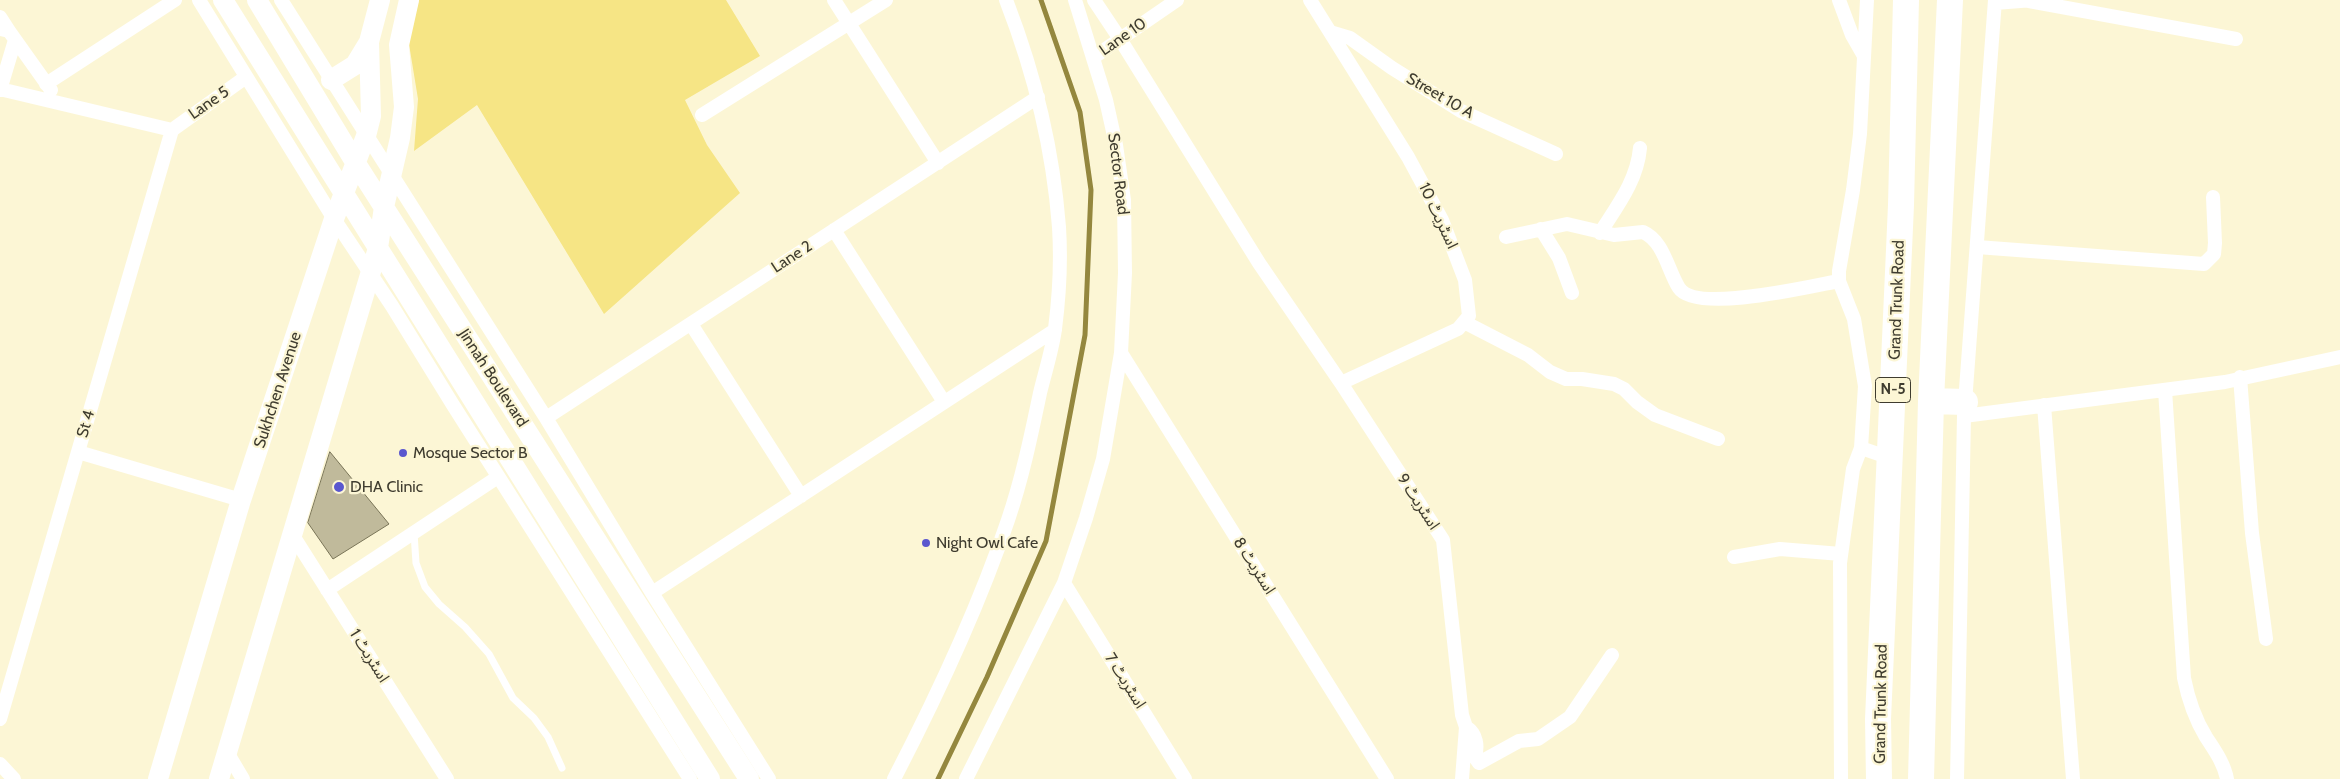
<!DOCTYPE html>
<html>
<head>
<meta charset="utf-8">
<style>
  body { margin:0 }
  canvas { display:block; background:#fcf6d5 }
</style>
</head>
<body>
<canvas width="2340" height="779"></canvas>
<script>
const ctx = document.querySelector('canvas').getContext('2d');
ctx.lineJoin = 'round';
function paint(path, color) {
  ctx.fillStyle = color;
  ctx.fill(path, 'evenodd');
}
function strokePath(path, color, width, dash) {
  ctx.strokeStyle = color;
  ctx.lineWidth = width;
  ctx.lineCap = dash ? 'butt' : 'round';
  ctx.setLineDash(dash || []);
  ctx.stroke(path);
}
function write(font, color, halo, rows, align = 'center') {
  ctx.font = font + ' Cabin,"Noto Sans Arabic",sans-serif';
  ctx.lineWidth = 4.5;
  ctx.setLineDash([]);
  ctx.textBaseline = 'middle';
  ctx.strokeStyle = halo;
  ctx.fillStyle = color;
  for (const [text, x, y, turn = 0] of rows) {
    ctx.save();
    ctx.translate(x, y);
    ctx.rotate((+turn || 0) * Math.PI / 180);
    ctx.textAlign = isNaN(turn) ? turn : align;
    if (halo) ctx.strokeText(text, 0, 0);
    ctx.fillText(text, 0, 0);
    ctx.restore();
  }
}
paint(new Path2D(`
  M419,0H726L760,56L685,100L707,145L740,193L604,314L477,105L414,151L418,99L408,38Z`), '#f6e585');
strokePath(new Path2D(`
  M938,779L987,677L1046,541L1085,335L1091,190L1080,112L1041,0`), '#94873e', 5);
const building = new Path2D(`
  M330,452L389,524L333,559L308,523Z`);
paint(building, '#c0ba9b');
strokePath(building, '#797457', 1);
strokePath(new Path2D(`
  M414,533L416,563L425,587L439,604L465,627L489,654L513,698L534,718L548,737L562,768`), '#fff', 7);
strokePath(new Path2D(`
  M199,0L334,219L392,306L453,405L690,779
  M281,0L546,418L652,593L769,779
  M834,0L938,163
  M1094,0L1120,39L1259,263L1341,383L1443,540L1462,715L1466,727L1462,779
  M1310,0L1408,157L1442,220L1465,280L1469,316L1458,329L1341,383
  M1839,0L1852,35L1864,56
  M2029,1L2236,39
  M1995,3L2033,0
  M0,17L9,31L1,29
  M9,31L51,90
  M1330,32L1350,38L1392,68L1461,111L1556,154
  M1094,57L1177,0
  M46,84L175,0
  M0,89L172,130
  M0,90L15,40
  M702,115L886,0
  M172,130L246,77
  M1541,229L1559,258L1572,293
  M834,230L944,402
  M1600,233C1617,206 1637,181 1640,148
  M1506,237L1567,224L1614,235L1643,232C1664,241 1668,271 1679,288C1696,314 1812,286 1839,281
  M1977,247L2204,264L2214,254L2215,243L2213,197
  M1464,322L1528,355L1550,372L1566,379H1582L1614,384L1624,389L1637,402L1655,415L1718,439
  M691,324L801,496
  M1121,353L1387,779
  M2240,377L2252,533L2266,639
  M2165,390L2184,678C2188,698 2195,719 2206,737C2215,751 2224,763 2227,779
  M2044,405L2073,779
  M1964,416L2225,382L2340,357
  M546,418L1038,97
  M1861,448L1890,458
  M78,452L241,500
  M292,534L447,779
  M1734,557L1780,549L1841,554
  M1064,583L1185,779
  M327,590L498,477
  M652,593L1055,330
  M0,719L172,130
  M1466,727C1477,734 1478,746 1475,757L1479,763L1519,741L1538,739L1570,717L1612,655
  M227,752L243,779
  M0,764L14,779
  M894,779C937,696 978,609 1008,520C1022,479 1031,436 1040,393C1045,372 1052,351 1055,329C1059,298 1061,258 1059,227C1053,149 1034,72 1006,0
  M966,779L1064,583L1086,518L1103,459L1121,353L1125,273L1124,200L1116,145L1106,100L1075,0
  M1841,779L1840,563L1853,469L1861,448L1865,386L1854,319L1839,281V271L1853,190L1860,134L1867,0
  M1957,779L1964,416L1995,0`), '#fff', 14);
strokePath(new Path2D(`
  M223,0L710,779
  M257,0L355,162L749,779
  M331,80L355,65L369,42
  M158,779L241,500L334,219L366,136L371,116L369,42L380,0
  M219,779L378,248L384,207L400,138L404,107L399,45L409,0`), '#fff', 20);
strokePath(new Path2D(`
  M1931,401L1965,402
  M1879,779L1878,719L1901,205L1906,0
  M1921,779L1931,401L1950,0`), '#fff', 26);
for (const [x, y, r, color] of [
  [403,453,5,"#5a57ce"],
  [339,487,6,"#5a57ce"],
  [926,543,5,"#5a57ce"]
]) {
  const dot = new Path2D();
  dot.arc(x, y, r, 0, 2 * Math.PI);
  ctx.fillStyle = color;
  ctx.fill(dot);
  strokePath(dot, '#fcf6d5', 2);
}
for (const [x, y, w] of [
  [1893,390,35]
]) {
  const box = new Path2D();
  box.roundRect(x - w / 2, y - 12.5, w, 25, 4);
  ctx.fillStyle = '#fcf6d5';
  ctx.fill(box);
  strokePath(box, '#3f3c2f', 1);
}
write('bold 15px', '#3f3c2f', null, [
  ["N-5",1893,390]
]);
write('16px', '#3f3c2f', '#fcf6d5', [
  ["Lane 10",1123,37,-35],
  ["Street 10 A",1440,96,30],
  ["Lane 5",209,103,-35],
  ["Sector Road",1118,174,83],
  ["اسٹریٹ 10",1438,216,65],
  ["Lane 2",792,257,-33],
  ["Grand Trunk Road",1897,300,-88],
  ["Jinnah Boulevard",493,378,57],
  ["Sukhchen Avenue",278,390,-72],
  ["St 4",86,424,-74],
  ["اسٹریٹ 9",1418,502,57],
  ["اسٹریٹ 8",1254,566,58],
  ["اسٹریٹ 1",369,656,58],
  ["اسٹریٹ 7",1125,681,58],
  ["Grand Trunk Road",1881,704,-89]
]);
write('16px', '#3f3c2f', '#fcf6d5', [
  ["Mosque Sector B",413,453],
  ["DHA Clinic",350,487],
  ["Night Owl Cafe",936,543]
], 'left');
</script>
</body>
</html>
